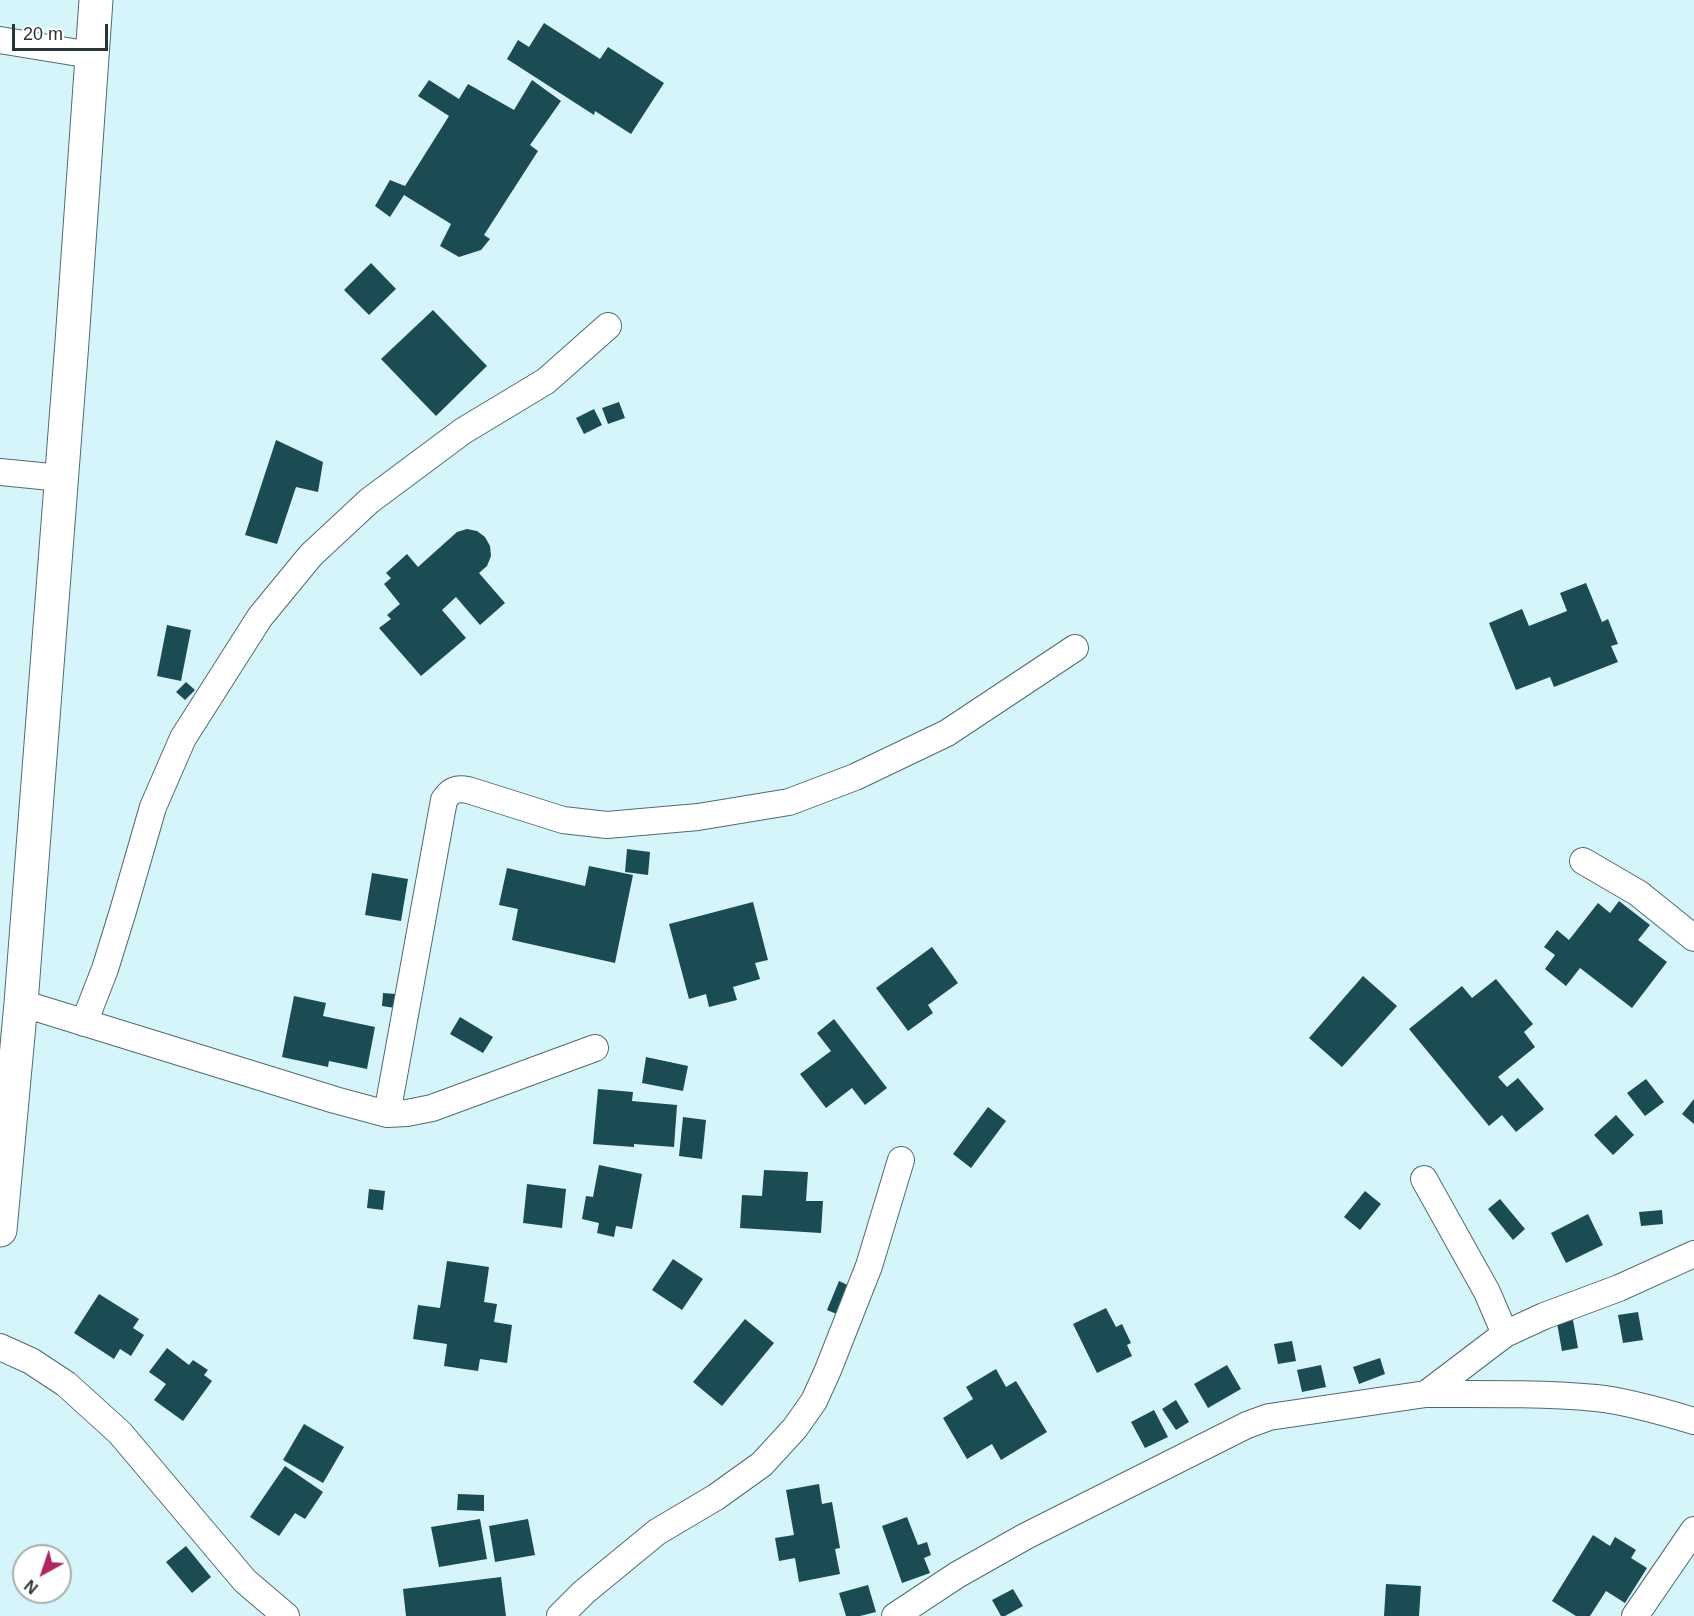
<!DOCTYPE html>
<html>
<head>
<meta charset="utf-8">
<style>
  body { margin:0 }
  #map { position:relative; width:1694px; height:1616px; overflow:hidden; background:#d6f5fa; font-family:Arial,sans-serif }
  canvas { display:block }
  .north { position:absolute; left:12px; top:1544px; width:60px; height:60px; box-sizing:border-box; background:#fff; border:2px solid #a9aeaf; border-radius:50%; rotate:220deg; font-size:16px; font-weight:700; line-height:24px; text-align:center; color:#283436 }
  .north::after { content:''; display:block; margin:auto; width:21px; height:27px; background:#b02462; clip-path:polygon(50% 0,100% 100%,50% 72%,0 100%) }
  .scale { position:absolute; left:12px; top:24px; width:96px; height:27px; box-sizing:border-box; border:3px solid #283436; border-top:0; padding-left:8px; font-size:18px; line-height:21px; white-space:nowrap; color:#283436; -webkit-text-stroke:4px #fff; paint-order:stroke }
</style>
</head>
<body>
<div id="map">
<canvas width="1694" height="1616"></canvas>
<div class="north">N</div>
<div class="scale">20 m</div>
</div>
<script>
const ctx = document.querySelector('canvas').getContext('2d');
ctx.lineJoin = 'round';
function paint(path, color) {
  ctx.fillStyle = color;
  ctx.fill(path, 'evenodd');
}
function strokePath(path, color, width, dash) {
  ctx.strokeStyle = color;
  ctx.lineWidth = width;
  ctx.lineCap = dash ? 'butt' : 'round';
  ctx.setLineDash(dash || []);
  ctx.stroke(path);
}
paint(new Path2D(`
  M544,23L600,59L608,47L664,83L631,134L595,111L594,115L507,59L518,40L529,47Z
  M429,80L459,99L468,84L514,110L532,80L561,101L530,145L538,151L484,235L490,239L481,250L459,257L440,246L451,224L404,195L390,217L375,206L390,180L405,186L449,116L418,96Z
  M371,263L396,289L369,315L344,290Z
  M433,310L487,366L436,416L381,359Z
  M619,402L625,418L608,424L602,408Z
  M594,409L602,425L584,434L576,418Z
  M276,440L323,462L318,492L296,487L277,544L245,535Z
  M467,529L477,531L485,537L490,546L491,556L487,566L479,573L505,603L480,625L456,597L442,610L466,638L421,676L379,628L391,619L387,615L400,604L384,584L391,578L386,573L407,554L418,567L457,532Z
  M1586,583L1602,622L1608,619L1618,644L1611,646L1618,662L1554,687L1550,677L1516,690L1489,623L1522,609L1529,626L1567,611L1560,593Z
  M167,625L191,630L181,681L157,676Z
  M186,682L195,690L185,700L176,692Z
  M627,849L650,852L648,875L625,872Z
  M589,866L633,875L615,963L512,940L518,909L499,905L507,868L585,886Z
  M372,873L408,879L401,921L365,915Z
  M1619,901L1650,925L1638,940L1667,962L1632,1008L1580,968L1566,986L1545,969L1555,955L1544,947L1557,930L1569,940L1598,903L1610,913Z
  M753,902L768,960L755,963L760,979L733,987L737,1000L709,1007L706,994L689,999L669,924Z
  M932,947L958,983L928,1005L933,1013L908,1031L876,988Z
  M1363,976L1397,1006L1342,1067L1309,1038Z
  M1496,979L1533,1024L1524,1032L1535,1047L1498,1077L1507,1087L1518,1078L1544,1109L1516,1132L1502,1115L1489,1126L1409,1029L1462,986L1472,998Z
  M383,993L396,994L395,1008L382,1006Z
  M294,996L326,1003L323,1016L375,1027L367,1069L329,1061L328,1067L282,1057Z
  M460,1017L493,1037L483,1053L450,1034Z
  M834,1019L887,1088L865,1105L852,1088L826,1108L800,1074L831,1051L817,1033Z
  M646,1057L688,1066L683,1091L642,1083Z
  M1646,1079L1664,1102L1645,1116L1627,1093Z
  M598,1089L633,1092L632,1101L677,1105L674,1147L634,1144V1147L593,1144Z
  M1694,1099V1124L1682,1114Z
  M988,1107L1006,1121L971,1168L953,1154Z
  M1616,1115L1634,1135L1613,1155L1594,1135Z
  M683,1117L706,1120L702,1159L679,1156Z
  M599,1165L642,1174L632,1229L616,1226L614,1237L597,1233L599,1223L582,1219L586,1196L593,1197Z
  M764,1170L808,1172L806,1201H823L821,1233L740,1228L742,1195L762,1196Z
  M527,1184L566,1189L562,1228L523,1223Z
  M369,1189L385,1191L383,1210L367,1208Z
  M1365,1191L1381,1204L1360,1230L1344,1217Z
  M1500,1199L1525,1229L1513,1240L1488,1209Z
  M1662,1210L1663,1224L1641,1226L1639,1212Z
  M1588,1214L1603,1245L1566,1263L1551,1233Z
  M673,1259L703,1279L682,1310L652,1290Z
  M447,1261L489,1267L484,1302L497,1304L494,1322L512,1325L507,1363L480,1359L478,1371L444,1366L447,1344L413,1339L418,1305L440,1308Z
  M839,1281L856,1289L844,1317L827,1310Z
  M99,1294L139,1319L133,1328L144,1335L131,1356L120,1349L114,1359L74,1333Z
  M1106,1308L1116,1327L1122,1324L1131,1343L1127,1345L1132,1356L1097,1373L1073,1324Z
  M1638,1312L1643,1340L1623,1343L1618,1315Z
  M745,1319L774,1343L722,1406L693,1382Z
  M1573,1320L1578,1348L1562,1351L1557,1323Z
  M1292,1341L1296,1361L1278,1364L1274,1344Z
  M167,1348L189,1365L193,1360L208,1370L204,1375L212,1381L183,1421L154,1400L166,1384L149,1372Z
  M1380,1358L1385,1374L1359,1384L1353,1367Z
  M1227,1365L1241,1389L1208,1408L1194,1384Z
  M1321,1365L1326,1387L1302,1392L1297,1370Z
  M996,1369L1006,1387L1016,1381L1047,1432L1001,1460L992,1444L967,1459L943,1418L973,1399L966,1387Z
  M1176,1400L1189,1422L1176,1430L1162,1409Z
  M1154,1410L1168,1437L1145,1448L1131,1422Z
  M304,1424L344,1447L323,1483L283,1460Z
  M285,1466L323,1492L305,1519L295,1513L279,1536L250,1517Z
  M819,1484L822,1504L832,1502L840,1548L835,1549L840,1574L799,1582L795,1558L779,1561L775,1538L794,1535L786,1490Z
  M458,1494L484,1495V1511L457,1510Z
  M907,1517L918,1545L927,1542L931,1555L924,1558L930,1573L902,1583L882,1526Z
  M480,1519L487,1559L439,1567L431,1527Z
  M528,1519L535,1555L495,1562L489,1526Z
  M1593,1535L1610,1546L1615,1537L1636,1550L1631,1558L1647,1568L1625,1603L1606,1591L1590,1616H1576L1552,1601Z
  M186,1546L211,1577L192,1593L166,1562Z
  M501,1577L506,1616H406L403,1589Z
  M1386,1584L1421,1586L1419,1616H1384Z
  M868,1585L876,1612L860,1616H846L839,1593Z
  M1013,1589L1023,1606L1005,1616H1001L992,1600Z`), '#1b4b53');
const street = new Path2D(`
  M0,40L91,55
  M0,472L61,478
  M1583,861L1638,893L1694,938
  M21,1003L335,1100L387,1114L407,1113L432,1108L595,1048
  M84,1023L105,969L123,911L153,807L183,738L260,617L311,555L369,501L463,431L546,381L608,326
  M387,1114L444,800C451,790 456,788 468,790L563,820L607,825L698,817L789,802L855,777L947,733L1075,648
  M1424,1179L1487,1292L1505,1334
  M0,1347L31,1361L66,1384L120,1433L245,1581L286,1616
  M1426,1394C1482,1394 1539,1393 1596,1398C1626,1401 1664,1412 1694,1421
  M560,1616L584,1592L657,1532L716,1497L762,1464L795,1428L814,1401L828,1370L869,1266L901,1160
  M895,1616L957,1575L1026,1536L1247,1425L1269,1417L1426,1394L1505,1334L1544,1316L1619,1288L1694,1254
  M1635,1616L1694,1530`);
const secondary = new Path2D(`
  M0,1230L21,1003L72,342L96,0`);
strokePath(street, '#506b70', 28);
strokePath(secondary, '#506b70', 35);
strokePath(street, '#fff', 26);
strokePath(secondary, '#fff', 33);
</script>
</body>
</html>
